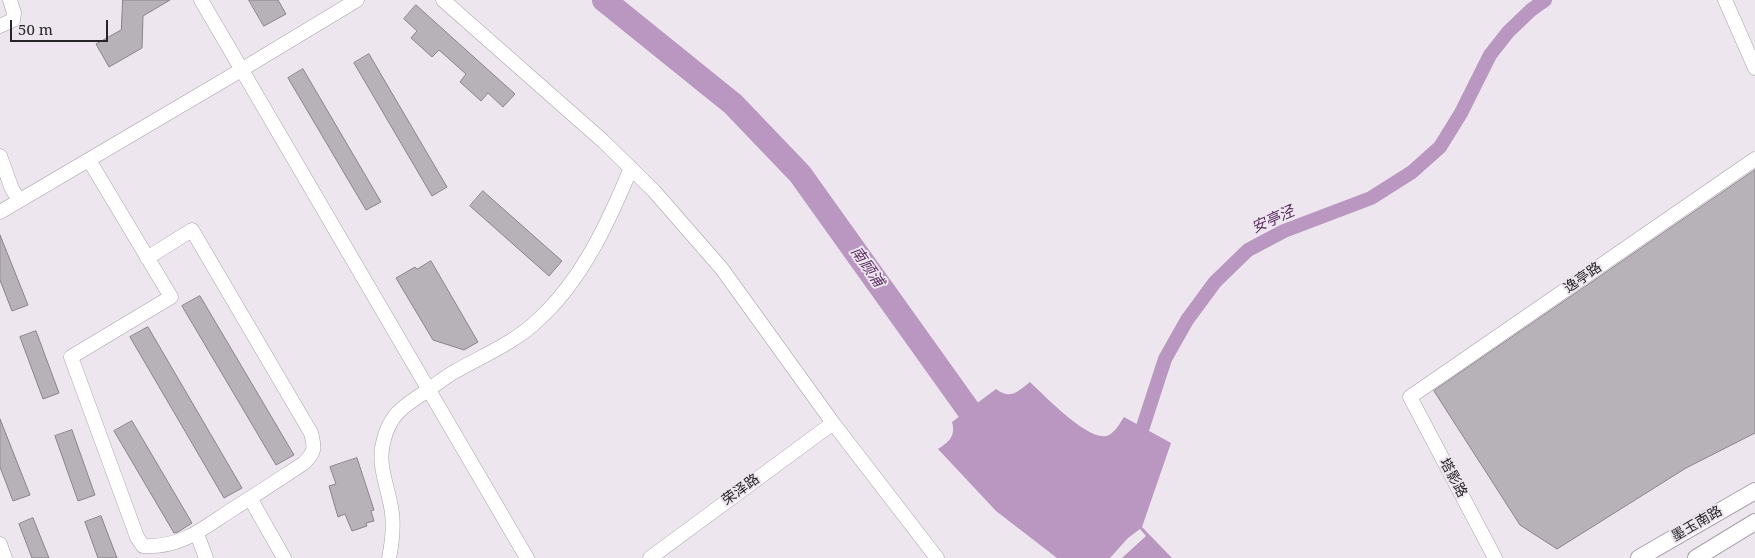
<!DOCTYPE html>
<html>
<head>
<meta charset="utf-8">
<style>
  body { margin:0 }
  #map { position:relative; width:1755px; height:558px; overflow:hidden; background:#ede6ee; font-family:"Noto Serif",serif }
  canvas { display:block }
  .scale { position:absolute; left:10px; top:20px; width:98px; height:22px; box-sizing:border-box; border:2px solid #272527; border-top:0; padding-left:6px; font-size:15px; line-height:18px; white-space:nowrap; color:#272527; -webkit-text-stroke:4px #ede6ee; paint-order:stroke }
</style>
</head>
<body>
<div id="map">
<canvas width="1755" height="558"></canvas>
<div class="scale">50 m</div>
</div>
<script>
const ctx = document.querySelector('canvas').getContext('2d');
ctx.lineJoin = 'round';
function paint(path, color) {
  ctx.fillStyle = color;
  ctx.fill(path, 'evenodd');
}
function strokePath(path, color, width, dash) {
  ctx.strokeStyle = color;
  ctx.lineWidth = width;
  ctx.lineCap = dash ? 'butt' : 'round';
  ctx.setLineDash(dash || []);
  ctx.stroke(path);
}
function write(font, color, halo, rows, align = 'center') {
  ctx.font = font + ' "Noto Serif","Noto Sans SC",serif';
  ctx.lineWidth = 4;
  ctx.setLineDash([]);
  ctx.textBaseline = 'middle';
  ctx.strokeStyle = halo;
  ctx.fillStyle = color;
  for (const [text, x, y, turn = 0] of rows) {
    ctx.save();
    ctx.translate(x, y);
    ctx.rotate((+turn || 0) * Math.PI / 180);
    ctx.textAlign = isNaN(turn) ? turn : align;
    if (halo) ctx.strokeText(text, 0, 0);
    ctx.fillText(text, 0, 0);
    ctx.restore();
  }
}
paint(new Path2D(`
  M1030,382C1043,394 1091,445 1109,435C1116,431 1120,423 1124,417L1171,443L1142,527L1172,558H1057L996,511L938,449C949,442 956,436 952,422L996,389C1011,400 1017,392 1030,382Z`), '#ba97c0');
paint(new Path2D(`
  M1140,529L1146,536L1122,558H1110L1128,538Z`), '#ede6ee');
strokePath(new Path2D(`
  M1137,445L1165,359L1187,320L1215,282L1248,250L1284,231L1371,198L1412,172L1440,147L1461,113L1490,55L1508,32L1531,10L1545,0`), '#ba97c0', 14);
strokePath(new Path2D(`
  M604,0L733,104L800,174L980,426L988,434`), '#ba97c0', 24);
const building = new Path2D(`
  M123,0H170L143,16L142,48L109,67L96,44L121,30Z
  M249,0H278L286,14L264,26Z
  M416,5L515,94L503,107L488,93L481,101L460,82L466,74L439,50L432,57L411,38L417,31L404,19Z
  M369,54L447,187L432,196L354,63Z
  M303,69L381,202L366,210L288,78Z
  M1755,170V433L1686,468L1557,549L1520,525L1434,391Z
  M483,191L562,261L549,276L470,206Z
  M0,235L28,305L12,311L0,280Z
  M431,261L478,342L464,350L433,340L396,278L415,267L417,269Z
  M200,296L294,455L276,465L182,306Z
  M148,327L242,488L224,498L130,337Z
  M36,331L59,393L43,399L20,337Z
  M0,419L30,495L13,501L0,467Z
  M132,421L192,523L178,532L174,533L114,431Z
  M72,430L95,495L78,501L55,436Z
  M357,458L374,510L371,511L374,521L366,523L367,526L352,531L345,514L338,517L329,486L336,484L330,467Z
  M101,516L117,558H98L85,522Z
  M33,518L49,558H32L19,524Z`);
paint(building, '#b7b1b8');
strokePath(building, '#8a838b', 1);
const minor = new Path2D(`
  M201,0L527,558
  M443,0L603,141L654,191L722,269L833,423L937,558
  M1725,0L1755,68
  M0,26L13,20L14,13L10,0
  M0,156L12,189L19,200
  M89,160L171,297L71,357L137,537L143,546C182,548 203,528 233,509C257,494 281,478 304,463C315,452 315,448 311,433L192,230L147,258
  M0,212L226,79L357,0
  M250,498L284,558
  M197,534L206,558
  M0,544L5,558
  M389,558C392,543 394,529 392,513C389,488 376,465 384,439C391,412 406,405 428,390C437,384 446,376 456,371C484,355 516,342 539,319C582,280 609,221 631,168
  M650,558L833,423
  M1495,558L1410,397L1755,159`);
const major = new Path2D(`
  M1639,558L1755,491
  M1696,558L1755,522`);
strokePath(minor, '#a8a1a9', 15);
strokePath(major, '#a8a1a9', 18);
strokePath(minor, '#fff', 14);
strokePath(major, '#fff', 16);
write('14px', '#272527', '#ede6ee', [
  ["逸亭路",1583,278,-35],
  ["塔影路",1453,478,62],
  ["荣泽路",741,490,-36],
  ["墨玉南路",1697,524,-30]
]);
write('italic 15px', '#592c60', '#ede6ee', [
  ["安亭泾",1273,220,-24],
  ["南顾浦",867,267,55]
]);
</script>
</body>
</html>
